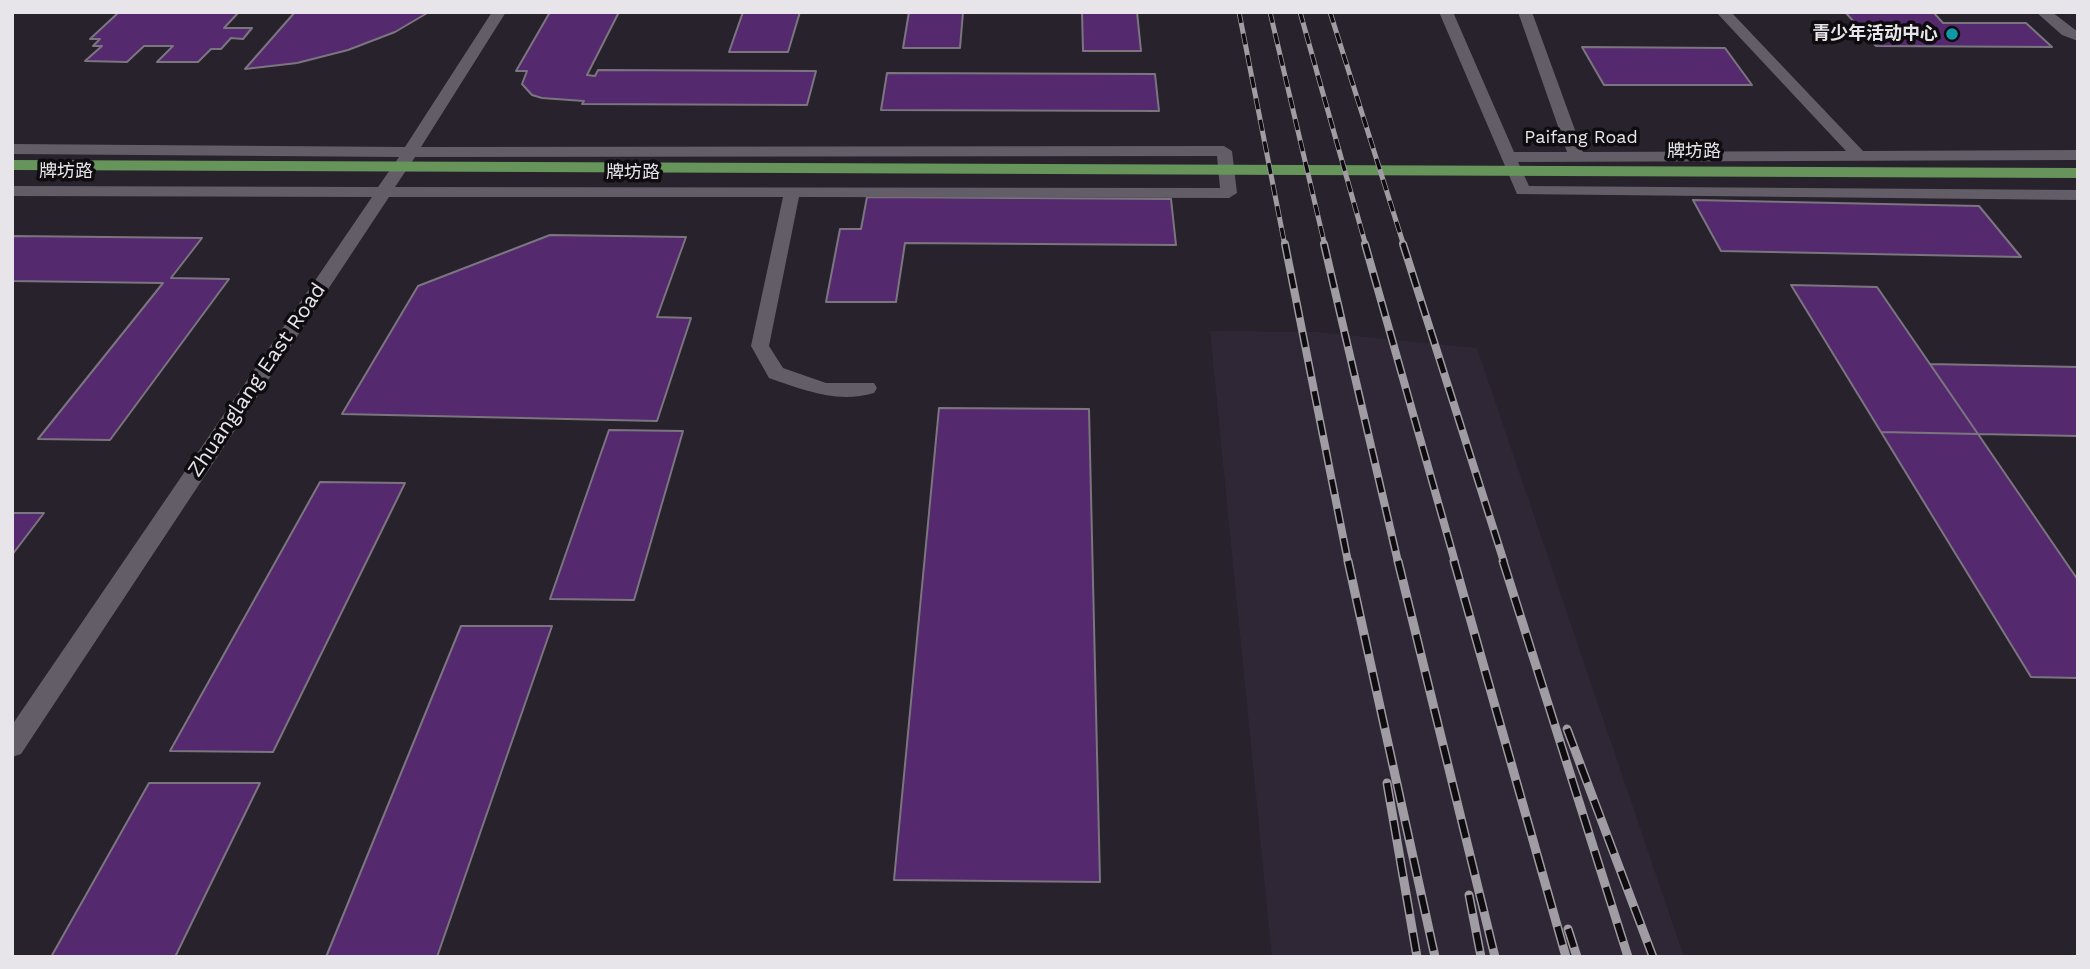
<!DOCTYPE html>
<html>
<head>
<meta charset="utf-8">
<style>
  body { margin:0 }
  #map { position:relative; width:2090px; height:969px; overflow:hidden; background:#27222b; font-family:"Work Sans",sans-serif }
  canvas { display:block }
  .frame { position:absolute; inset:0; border:14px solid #e7e4ea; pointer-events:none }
</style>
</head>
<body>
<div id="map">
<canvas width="2090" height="969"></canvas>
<div class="frame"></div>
</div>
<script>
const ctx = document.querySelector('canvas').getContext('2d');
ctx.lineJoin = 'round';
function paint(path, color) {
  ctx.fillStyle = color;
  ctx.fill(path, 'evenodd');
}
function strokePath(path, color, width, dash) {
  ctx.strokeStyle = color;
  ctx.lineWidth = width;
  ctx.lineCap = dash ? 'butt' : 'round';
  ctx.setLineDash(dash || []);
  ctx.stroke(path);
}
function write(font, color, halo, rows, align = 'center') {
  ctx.font = font + ' "Work Sans","Noto Sans SC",sans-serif';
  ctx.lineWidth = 7;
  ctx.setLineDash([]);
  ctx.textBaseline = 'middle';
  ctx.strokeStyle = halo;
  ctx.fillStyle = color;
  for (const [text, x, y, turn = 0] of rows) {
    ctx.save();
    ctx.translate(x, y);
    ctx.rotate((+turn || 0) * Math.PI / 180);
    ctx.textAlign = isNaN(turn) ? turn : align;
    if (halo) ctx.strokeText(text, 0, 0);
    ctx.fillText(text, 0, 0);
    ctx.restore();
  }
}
paint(new Path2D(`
  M1210,331L1316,332L1477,348L1684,957H1272Z`), '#2f2736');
const building = new Path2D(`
  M119,12H239L224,28H252L243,39L231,38L221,49H211L198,62H157L173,46H144L127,62L85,61L102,46H93L100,39H90Z
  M295,12H429L395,32L348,50L297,63L245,69Z
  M550,12H619L587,75L595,76L598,70L816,71L807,105L582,104L584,101L542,98L532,95L522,84L527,71H516Z
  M743,12H800L788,52H729Z
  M909,12H963L960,48H903Z
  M1082,12H1137L1141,51H1083Z
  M1845,12H1933L1943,23H2026L2052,47L1876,46Z
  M1582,47L1725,48L1752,85H1604Z
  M887,73L1155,74L1159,111L881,110Z
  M867,197L1171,199L1176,245L905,243L896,302H826L840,229H861Z
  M1693,200L1979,206L2021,257L1721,251Z
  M550,235L686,237L657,317L691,318L657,421L342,414L418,286Z
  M12,236L202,238L171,278L229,279L110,440L38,439L163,283L12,281Z
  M1791,285L1877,287L1978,434L1881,432Z
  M1930,364L2078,367V436L1978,434Z
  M939,408L1089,409L1100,882L894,880Z
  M609,430L683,431L634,600L550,599Z
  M1881,432L1978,434L2078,580V678L2031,677Z
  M320,482L405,483L273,752L170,751Z
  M12,513H44L12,555Z
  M461,626H552L437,957H326Z
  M149,783H260L175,957H51Z`);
paint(building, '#54296d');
strokePath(building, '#7b7580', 2);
paint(new Path2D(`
  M492,12H506L421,147L1224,146L1232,151L1237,193L1229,198L799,197L769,346L783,368L826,383H874L877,388L874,393C837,404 804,390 769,378L751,346L783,197H389L21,754L12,757V725L372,197L12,196V186L378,187L399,157L12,154V144L405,147ZM1217,156L1220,188L395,187L415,157Z
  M1439,12H1453L1514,152H1567L1518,12H1532L1583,152L1846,151L1716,12H1731L1863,151L2078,150V160L1518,162L1529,186L2078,190V200L1517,194Z
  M2036,12H2052L2078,32V41L2062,35Z`), '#635d68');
paint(new Path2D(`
  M12,160L2078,168V178L12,170Z`), '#67945b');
const railFar2 = new Path2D(`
  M1239,12L1285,246
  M1270,12L1325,246
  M1300,12L1366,246
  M1330,12L1404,246`);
const railFar1 = new Path2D(`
  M1285,244L1348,562
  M1324,244L1398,562
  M1365,244L1455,562
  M1403,244L1504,562`);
const rail = new Path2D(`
  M1348,561L1435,957
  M1398,561L1495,957
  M1454,561L1566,957
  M1503,561L1628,957
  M1567,729L1653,957
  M1387,783L1417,957
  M1469,895L1481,957
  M1568,929L1577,957`);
strokePath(railFar2, '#a09ca3', 5);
strokePath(railFar1, '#a09ca3', 8);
strokePath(rail, '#a09ca3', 9);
strokePath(railFar2, '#0f0c10', 3.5, [11]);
strokePath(railFar1, '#0f0c10', 5, [15]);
strokePath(rail, '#0f0c10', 6, [19]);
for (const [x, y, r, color] of [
  [1952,34,7,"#0f9aa8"]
]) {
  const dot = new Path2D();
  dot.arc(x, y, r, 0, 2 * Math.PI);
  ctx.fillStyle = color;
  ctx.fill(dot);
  strokePath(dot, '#0f0c10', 2.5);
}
write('bold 18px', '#e7e4ea', '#0f0c10', [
  ["青少年活动中心",1938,34]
], 'right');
write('18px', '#e7e4ea', '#0f0c10', [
  ["Paifang Road",1581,138],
  ["牌坊路",1694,152],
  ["牌坊路",66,172],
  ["牌坊路",633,173]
]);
write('21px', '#e7e4ea', '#0f0c10', [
  ["Zhuanglang East Road",257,380,-56]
]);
</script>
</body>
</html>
